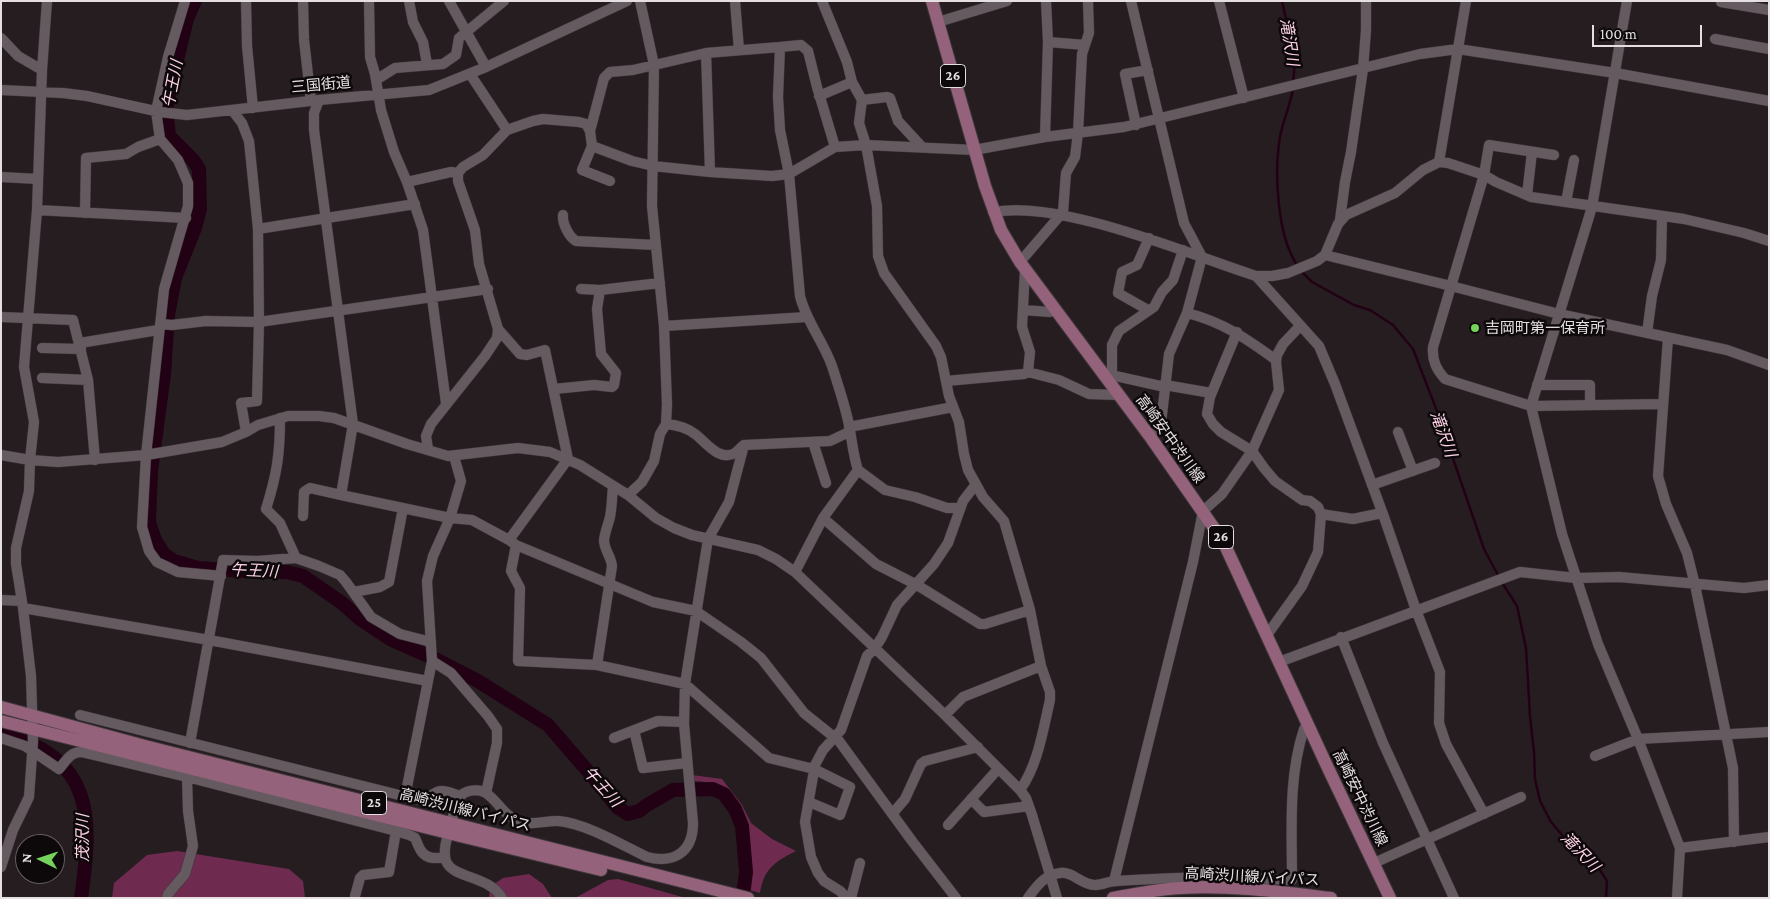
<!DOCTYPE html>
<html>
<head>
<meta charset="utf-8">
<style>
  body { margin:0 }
  #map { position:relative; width:1770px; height:899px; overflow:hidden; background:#261d21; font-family:"Crimson Pro",serif }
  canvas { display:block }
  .frame { position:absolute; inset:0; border:2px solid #e5dfe1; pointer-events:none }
  .north { position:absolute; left:15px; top:834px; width:50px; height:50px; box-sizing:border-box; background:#0d090a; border:1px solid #635f60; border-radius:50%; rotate:274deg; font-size:14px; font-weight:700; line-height:20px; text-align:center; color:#e5dfe1 }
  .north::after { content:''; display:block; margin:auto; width:18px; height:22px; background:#75d25b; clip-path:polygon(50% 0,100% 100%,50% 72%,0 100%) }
  .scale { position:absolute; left:1592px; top:25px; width:110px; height:22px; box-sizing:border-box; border:2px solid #e5dfe1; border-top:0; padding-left:6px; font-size:15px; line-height:18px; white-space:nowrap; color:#e5dfe1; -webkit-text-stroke:4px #0d090a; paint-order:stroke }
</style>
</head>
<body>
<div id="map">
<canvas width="1770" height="899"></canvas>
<div class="frame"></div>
<div class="north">N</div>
<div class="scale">100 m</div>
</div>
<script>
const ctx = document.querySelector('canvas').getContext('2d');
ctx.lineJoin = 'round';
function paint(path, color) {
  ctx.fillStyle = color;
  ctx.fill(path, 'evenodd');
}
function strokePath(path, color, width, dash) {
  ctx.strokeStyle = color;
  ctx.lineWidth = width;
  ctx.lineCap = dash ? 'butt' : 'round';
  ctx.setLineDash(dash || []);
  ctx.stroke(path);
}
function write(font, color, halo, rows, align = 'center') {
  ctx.font = font + ' "Crimson Pro","Noto Sans JP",serif';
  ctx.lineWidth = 5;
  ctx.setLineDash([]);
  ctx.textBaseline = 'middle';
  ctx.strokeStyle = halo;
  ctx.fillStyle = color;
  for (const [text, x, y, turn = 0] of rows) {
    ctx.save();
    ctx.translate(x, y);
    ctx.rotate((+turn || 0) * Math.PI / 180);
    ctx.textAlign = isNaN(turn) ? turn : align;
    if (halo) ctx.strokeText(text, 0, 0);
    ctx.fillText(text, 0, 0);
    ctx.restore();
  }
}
paint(new Path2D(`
  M692,775L722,779L742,805L751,823L772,839L796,851C774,862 764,869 760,893L746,889C750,848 748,781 693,781Z
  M177,851L289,869L303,881L305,898H112L114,883L147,855Z
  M529,874L543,884L552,898H489L490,887L503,878Z
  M618,879L686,898H575L608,880Z`), '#6e2b4f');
strokePath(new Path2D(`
  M1282,1L1295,61L1293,83
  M1293,89C1290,106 1283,121 1280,137C1274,173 1277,235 1297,265
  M1300,270L1312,282L1354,305L1370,310L1393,325L1413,349L1435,406L1484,549L1499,577
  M1501,581L1517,606L1526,648L1530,716L1534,752L1535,779L1540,801L1551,822L1563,836L1598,867L1607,881L1606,898`), '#230114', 2.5);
strokePath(new Path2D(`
  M195,1L187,19L181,43L166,109L169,136L193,160L199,169L200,209L195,228L175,278L168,315L164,374L151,471L149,522L155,540L164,554L174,561L198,568L244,571L287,572L303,576L342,603L360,619L390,639L435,659L478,681L548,725L599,784L617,807L628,814L639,811L647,805L673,790L713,789L724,794L735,809L742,826L746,872L744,888L739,898
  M1,733C94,758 93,816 81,898`), '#230114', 14);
const minor = new Path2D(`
  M185,1L168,57L156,111L160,139L178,160L188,183V206L164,289L146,455L142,527L149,551L157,562L178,572L221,576
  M246,1L247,46L253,108
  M303,1L304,40L311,101
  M369,1L370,57L375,74L381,110L394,152L407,182L423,230L446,403
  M409,1L413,22L423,42L427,64
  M449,1L486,67
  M735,1L739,50
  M822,1L847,62L852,82L862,100L859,123L866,145L877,206L878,256L884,273L936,346L941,357L949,396L959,422L964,454L968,470L983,497L1004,521L1011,545L1030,610L1041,666L1050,692V700C1043,730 1038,765 1020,790
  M1131,1L1184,223L1202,257L1187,313L1169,354L1161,423L1151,438
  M1219,1L1244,98
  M1627,1L1592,207L1531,406L1562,534L1598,644L1638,739L1680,848L1677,898
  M1721,2L1769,10
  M938,22L1007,1
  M1,38L18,56L42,70
  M1715,39L1769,49
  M1048,42L1085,45
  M780,47L801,45L808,51L817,87L835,147
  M706,53L710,172
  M470,74L507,130
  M376,80L395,68L443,64L456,55L459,38L504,1
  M1,90L63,93L87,96L160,112L187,115L319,100L429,90L486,67L627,1
  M819,96L852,82
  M319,100L314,113V130L353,424L341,495L450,518L472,520L509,540L516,545L653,602L696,611L741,642L761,658L804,713L839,741L912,841L956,898
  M862,100L887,97L890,98L898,121L922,147
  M232,110L242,123L249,141L258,229L259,322L257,401L241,403L246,432
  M1136,125L1125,74L1148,70
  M590,131L604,78L610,72L633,70L706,53L780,47L778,97L780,130L789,174L800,296C806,321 823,341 832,366C838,385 845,405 849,425C852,440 853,455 858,470L823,518L795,572
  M1045,137L1048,42L1046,1
  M592,146L582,170L610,181
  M1554,155L1489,145L1484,175L1433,347C1432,360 1436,369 1445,379L1531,406L1663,404
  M1439,162L1466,1
  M1,177L38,179
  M407,182L451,172L458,173
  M1527,195L1532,152
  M1566,202L1574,160
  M37,210L186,218
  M993,212C1026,207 1060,214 1092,222C1148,236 1202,258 1256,276H1272L1288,273L1317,261L1325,255L1338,224L1346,215L1395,193L1423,170L1439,162L1448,163L1484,175L1496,182L1531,197L1684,219L1744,233L1769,241
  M85,213L86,158L126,154L138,147L160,139
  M563,215C562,223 569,237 576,241L656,245
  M1340,220L1345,182L1351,152L1363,69L1366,30V1
  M258,229L415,204
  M1325,255L1451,286L1559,314L1727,350L1769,365
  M1020,262L1063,212L1066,173L1075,157L1078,133L1082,54L1089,33L1088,1
  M1025,269L1022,327L1030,352L1028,372
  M1256,276L1319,346L1335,384L1384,517L1416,610L1440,672L1439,723L1446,744L1484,814
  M581,289L600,290L660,283
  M1023,310L1050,312L1055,309
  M1148,310L1118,293L1122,272L1137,265L1149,238
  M1187,313C1223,322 1247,339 1276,360
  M1,317L73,320L88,380L95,460
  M160,324L172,325L206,321L259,322L488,289
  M664,326L807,317
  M498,329L520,354L527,355L545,350L568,459L509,540
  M1237,332L1210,397L1207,414L1213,424L1221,432L1252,451L1264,468L1275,481L1302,500L1310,501L1318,507L1321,514L1318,552L1302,586L1267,635
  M1647,333L1652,296L1661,260L1662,216
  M1668,338L1658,476L1666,504L1687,553L1695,585L1733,768L1734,842
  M80,343L158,330
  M42,348L81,349
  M1111,375L1165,387
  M42,378L88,380
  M946,381L1024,374L1028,372L1059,380L1089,394L1118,395
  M1109,383L1112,372V345L1119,331L1154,307L1162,292L1173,280L1183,250
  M1165,385L1211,393
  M1537,385H1590V405
  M554,389L594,385L612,387L614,385L616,373L601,354L597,309L600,290
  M280,418C280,454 277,474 266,509L280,523L296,558
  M666,424C677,425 686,427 695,434C706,442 719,462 735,453C738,451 741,447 744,445L830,441L849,432
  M849,427L953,407
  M1398,432L1413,471
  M813,442L826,483
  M428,449L426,436L431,424L485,356L497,338L498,329L479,264L475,230L458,181V173L463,167L483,155L507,130L533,121L543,119L579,122L586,124L590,131L592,146L632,161L653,166L710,172L772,176L789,174L835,147L866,145L974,150L1045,137L1124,127L1420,54L1458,49L1615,73L1769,101
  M1,455L30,460L58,462L146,455L222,442L246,432L258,425L288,416H319L334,418L407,444L448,456L518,448L550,452L580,465L628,495L656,518L674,528L692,535L758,550L776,559L795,572L945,715L1020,790L1026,798L1032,815L1057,898
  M858,470L885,490L915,497L947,508H960
  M1372,485L1435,463
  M628,495L642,482L654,461L660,434L666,424L667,404L664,326L652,206L654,65L640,1
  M1321,514L1353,519L1382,513
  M303,516L304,492L310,488L341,495
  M823,518L876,564L917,585L980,624H985L1030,610
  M516,545L511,571L520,588L518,661L597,665L685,684L769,758L814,769L850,787L840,815L809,802
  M354,592L380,587L389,582L403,508
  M1,600L21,601
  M23,608L209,640L428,681
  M1341,637L1383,743L1454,898
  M432,661L451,673L488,716L497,729V743L486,793
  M1279,662L1520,572L1576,578L1619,577L1744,588L1769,585
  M597,665L612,566C611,556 604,550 604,540C605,532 608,525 610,517C612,507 612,496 613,486
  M80,715L415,799C429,801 426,797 437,792C444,789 454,794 460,796
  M945,715L963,697L1041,666
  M634,730L643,768L687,763
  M1,738L25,746L59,769C66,761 70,752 81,752L187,777L396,831C402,833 410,834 415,838C417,842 418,846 420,849C425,859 436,859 445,857
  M614,738L658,721L684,722
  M190,743L223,560L257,561L296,558L319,566L340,575L346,582L371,617L400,634L431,642
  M1595,756L1638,739L1769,732
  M405,797L432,661L427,581L433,556L450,518L461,481L454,456
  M971,799L984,812L1029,806
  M893,813L905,799L921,764L925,761L978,747
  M948,825L998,769
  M1680,848L1769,837
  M1374,863L1521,797
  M1,867L13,830L29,797L33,741L31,676L23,608L16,564V548L29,491L30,460L34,422L24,367L37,210L42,70L47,1
  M1114,881L1193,562L1203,511L1222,494L1252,451L1279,390L1276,362L1277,355L1283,344L1300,326
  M355,896L360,878L363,875L389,872L396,831
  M167,898L168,894L185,874L193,846L188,811L187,777
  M502,898C489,875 453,879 446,861C442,849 449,832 452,820C454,813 455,804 459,798C464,790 478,788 486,793C499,802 504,817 521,822C532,826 547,820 559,821C587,824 622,845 647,857C674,864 693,852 693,823L684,724L685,684L708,539L729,502L744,445
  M847,898L840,891L824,881L818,873L811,857L805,822L815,765L823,750L841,730L867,656L875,648L882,637L897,605L934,564L948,543L963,501L976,484
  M851,898L860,863
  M1028,898C1036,887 1044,875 1060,873C1073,871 1081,885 1095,885C1102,885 1109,881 1117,881C1147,879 1178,878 1208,877C1236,876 1264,879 1292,880C1292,830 1288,777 1304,729L1308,726`);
const major = new Path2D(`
  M932,1L985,186L1001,230L1020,262L1151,438L1223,541L1327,766L1390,898
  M1,707L145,746L748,898
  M1,721L460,836L601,870
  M1113,898C1136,894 1158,889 1181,888C1231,885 1281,892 1331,898`);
strokePath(minor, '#3e373a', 11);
strokePath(major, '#3e373a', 14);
strokePath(minor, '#655a5f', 10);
strokePath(major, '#95627b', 12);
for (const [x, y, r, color] of [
  [1475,328,5,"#75d25b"]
]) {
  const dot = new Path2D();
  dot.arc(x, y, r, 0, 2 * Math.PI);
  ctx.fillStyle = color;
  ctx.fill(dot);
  strokePath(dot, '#0d090a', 2);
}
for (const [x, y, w] of [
  [953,76,25],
  [1221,537,25],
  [374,803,25]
]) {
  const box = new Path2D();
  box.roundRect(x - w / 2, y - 11.5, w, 23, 4);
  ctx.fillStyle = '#0d090a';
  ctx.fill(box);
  strokePath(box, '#e5dfe1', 1);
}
write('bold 14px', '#e5dfe1', null, [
  ["26",953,76],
  ["26",1221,537],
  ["25",374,803]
]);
write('15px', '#e5dfe1', '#0d090a', [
  ["三国街道",321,85,-5],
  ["高崎安中渋川線",1170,439,54],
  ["高崎安中渋川線",1360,798,64],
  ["高崎渋川線バイパス",465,810,14],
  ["高崎渋川線バイパス",1252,877,3]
]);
write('15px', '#e5dfe1', '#0d090a', [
  ["吉岡町第一保育所",1485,328]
], 'left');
write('italic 16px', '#fed1e6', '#0d090a', [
  ["滝沢川",1289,42,81],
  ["午王川",173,84,-79],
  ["滝沢川",1443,434,70],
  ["午王川",254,571,3],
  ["午王川",602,787,48],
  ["茂沢川",83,838,-90],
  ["滝沢川",1580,852,46]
]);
</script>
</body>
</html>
